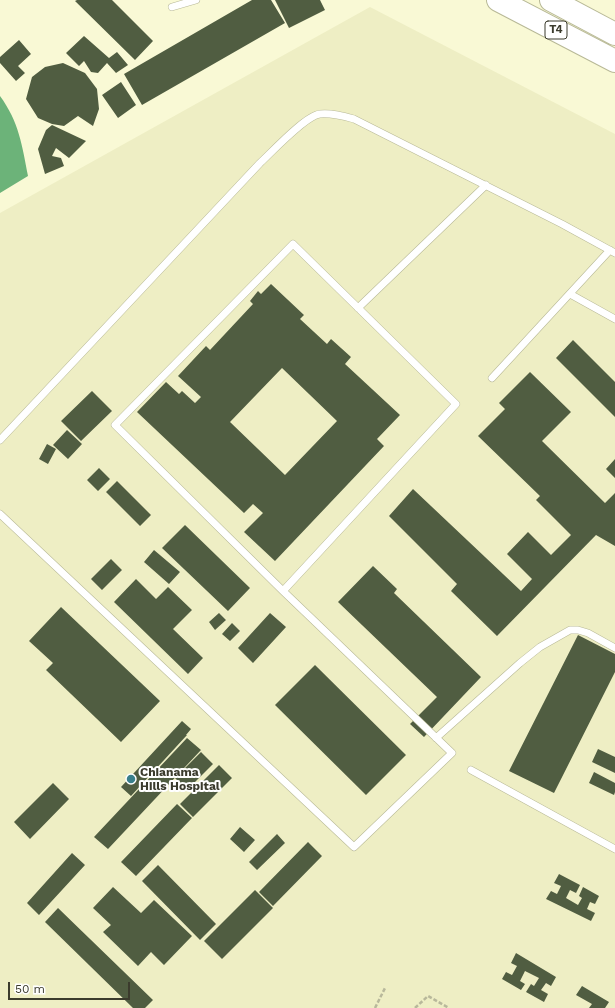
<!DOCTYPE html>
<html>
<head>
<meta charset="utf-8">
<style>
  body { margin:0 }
  #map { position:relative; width:615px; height:1008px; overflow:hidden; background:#f9f9d5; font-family:"Work Sans",sans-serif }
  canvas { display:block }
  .scale { position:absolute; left:8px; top:982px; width:122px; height:18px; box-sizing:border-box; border:2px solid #3b3b2d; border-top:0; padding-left:5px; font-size:12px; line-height:14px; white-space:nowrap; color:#3b3b2d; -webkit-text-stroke:3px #fff; paint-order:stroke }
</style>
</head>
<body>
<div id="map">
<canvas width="615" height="1008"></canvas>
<div class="scale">50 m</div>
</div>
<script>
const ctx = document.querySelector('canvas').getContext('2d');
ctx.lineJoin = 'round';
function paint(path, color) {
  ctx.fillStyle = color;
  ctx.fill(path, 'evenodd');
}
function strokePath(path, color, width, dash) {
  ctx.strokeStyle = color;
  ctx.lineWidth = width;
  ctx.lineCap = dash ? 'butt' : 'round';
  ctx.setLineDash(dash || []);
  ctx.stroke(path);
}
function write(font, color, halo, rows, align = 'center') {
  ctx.font = font + ' "Work Sans",sans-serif';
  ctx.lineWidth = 4;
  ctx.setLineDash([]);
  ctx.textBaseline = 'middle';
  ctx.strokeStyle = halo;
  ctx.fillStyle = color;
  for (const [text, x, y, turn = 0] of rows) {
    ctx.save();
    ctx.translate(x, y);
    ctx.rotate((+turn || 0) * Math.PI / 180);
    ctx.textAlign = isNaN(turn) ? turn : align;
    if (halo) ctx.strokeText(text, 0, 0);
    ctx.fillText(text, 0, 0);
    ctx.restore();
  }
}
paint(new Path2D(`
  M370,7L615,134V1008H0V213Z`), '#eeeec4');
paint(new Path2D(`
  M0,96C19,122 22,145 28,176L0,193Z`), '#6cb379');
paint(new Path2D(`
  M77,0H112L153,41L135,60L75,1Z
  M252,0H271L285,23L142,105L124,74Z
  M275,0H320L325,10L289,28Z
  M84,36L109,58L117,52L128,65L116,73L107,63L98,73L91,72L84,61L79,66L66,53Z
  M19,40L31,54L18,66L25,73L16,81L0,63V57Z
  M63,63L85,73L97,89L99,109L93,126L78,116L64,126L52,124L38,118L26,99L32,77L45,67Z
  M121,82L136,105L118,118L102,95Z
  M52,125L86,141L69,158L56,148L52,156L61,158L64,166L45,174L38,149L46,130Z
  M271,284L304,315L300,319L327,344L331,339L351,357L345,364L400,415L377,439L384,446L275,561L244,532L263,513L253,504L244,513L137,412L166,382L179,394L182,391L195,403L201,397L178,376L206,346L210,350L253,304L250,301L258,291L261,294ZM282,368L337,421L285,475L230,422Z
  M573,340L615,382V417L556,358Z
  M530,372L571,412L542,441L605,503L615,493V546L596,535L497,636L451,591L457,584L389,516L413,489L521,591L532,579L507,554L528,532L551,555L571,535L536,500L540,496L478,436L505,409L499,403Z
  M92,391L112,411L81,441L61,421Z
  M67,430L82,444L68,459L53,445Z
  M47,444L56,449L48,464L39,459Z
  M615,459V478L606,469Z
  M99,468L110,479L98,491L87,480Z
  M117,481L151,515L140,526L106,492Z
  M185,525L250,588L228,611L162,548Z
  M154,550L180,572L169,584L144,562Z
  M111,559L122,570L102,590L91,579Z
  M373,566L397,589L394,593L481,677L424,737L410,724L437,697L338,602Z
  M136,579L156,599L168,587L192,610L173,629L203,658L188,674L114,602Z
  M61,607L160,701L121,742L46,670L53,663L29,641Z
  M219,613L226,620L215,630L209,622Z
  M270,613L286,627L253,663L238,648Z
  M232,623L240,631L230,641L222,634Z
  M578,635L615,654V672L554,793L509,771Z
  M315,665L406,755L366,795L275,705Z
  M182,721L191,729L186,735H187L131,796L121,787Z
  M187,738L201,750L108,849L94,837Z
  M598,749L615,757V773L592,762Z
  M201,752L213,764L187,790L175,778Z
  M219,765L232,778L193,817L180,804Z
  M594,772L615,783V792L614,795L589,783Z
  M53,783L69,799L30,839L14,822Z
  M177,804L192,818L136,876L121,862Z
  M240,827L255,840L244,852L230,839Z
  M277,834L285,843L257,870L249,862Z
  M308,842L322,856L273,906L259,892Z
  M72,853L85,865L39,915L27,903Z
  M158,865L216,924L200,940L142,881Z
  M559,874L580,885L576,893L570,890L566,898L578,905L582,898L579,896L583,887L599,896L595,904L590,902L587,909L595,913L591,921L546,899L551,891L557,894L561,886L554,883Z
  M113,887L141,913L154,900L192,936L164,965L151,952L138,966L103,932L111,925L93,908Z
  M255,890L273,908L222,959L204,941Z
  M58,908L153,1000L145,1008H133L45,922Z
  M516,953L556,977L551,986L546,983L541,990L548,994L544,1002L526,992L531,984L534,986L539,978L525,971L520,981L525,984L521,990L502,979L506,972L512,975L517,966L511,963Z
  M582,986L609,1002L605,1008H589L592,1004L576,995Z`), '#505d41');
const service = new Path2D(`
  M172,7L196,0
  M570,294L615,319
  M358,308L486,185
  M492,378L610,250
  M0,440L260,163C271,153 306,115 320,114C332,113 343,116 354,119L562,224L615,253
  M0,514L354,847L452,753L283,591L115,425L293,244L456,404L283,591
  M436,738L520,663L540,647L570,630H578L588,633L615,648
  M471,770L615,849`);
const primary = new Path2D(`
  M498,0L615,61
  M551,0L615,34`);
strokePath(service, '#b8b997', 8);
strokePath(primary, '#b8b997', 24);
strokePath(new Path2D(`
  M375,1008L385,988
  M415,1008L428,996L449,1008`), '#b8b89b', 2.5, [4, 2]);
strokePath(service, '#fff', 7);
strokePath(primary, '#fff', 22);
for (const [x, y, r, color] of [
  [131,779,5,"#397f8b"]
]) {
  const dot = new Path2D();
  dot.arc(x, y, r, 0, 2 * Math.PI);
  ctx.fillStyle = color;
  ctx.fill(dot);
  strokePath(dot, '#fff', 1.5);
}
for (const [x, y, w] of [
  [556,30,22]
]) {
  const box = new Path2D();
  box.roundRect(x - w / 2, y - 9, w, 18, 3);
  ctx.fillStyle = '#fff';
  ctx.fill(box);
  strokePath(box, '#3b3b2d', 1);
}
write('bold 11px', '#3b3b2d', null, [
  ["T4",556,30]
]);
write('bold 12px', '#3b3b2d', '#fff', [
  ["Chianama",140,772],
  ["Hills Hospital",140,786]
], 'left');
</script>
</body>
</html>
